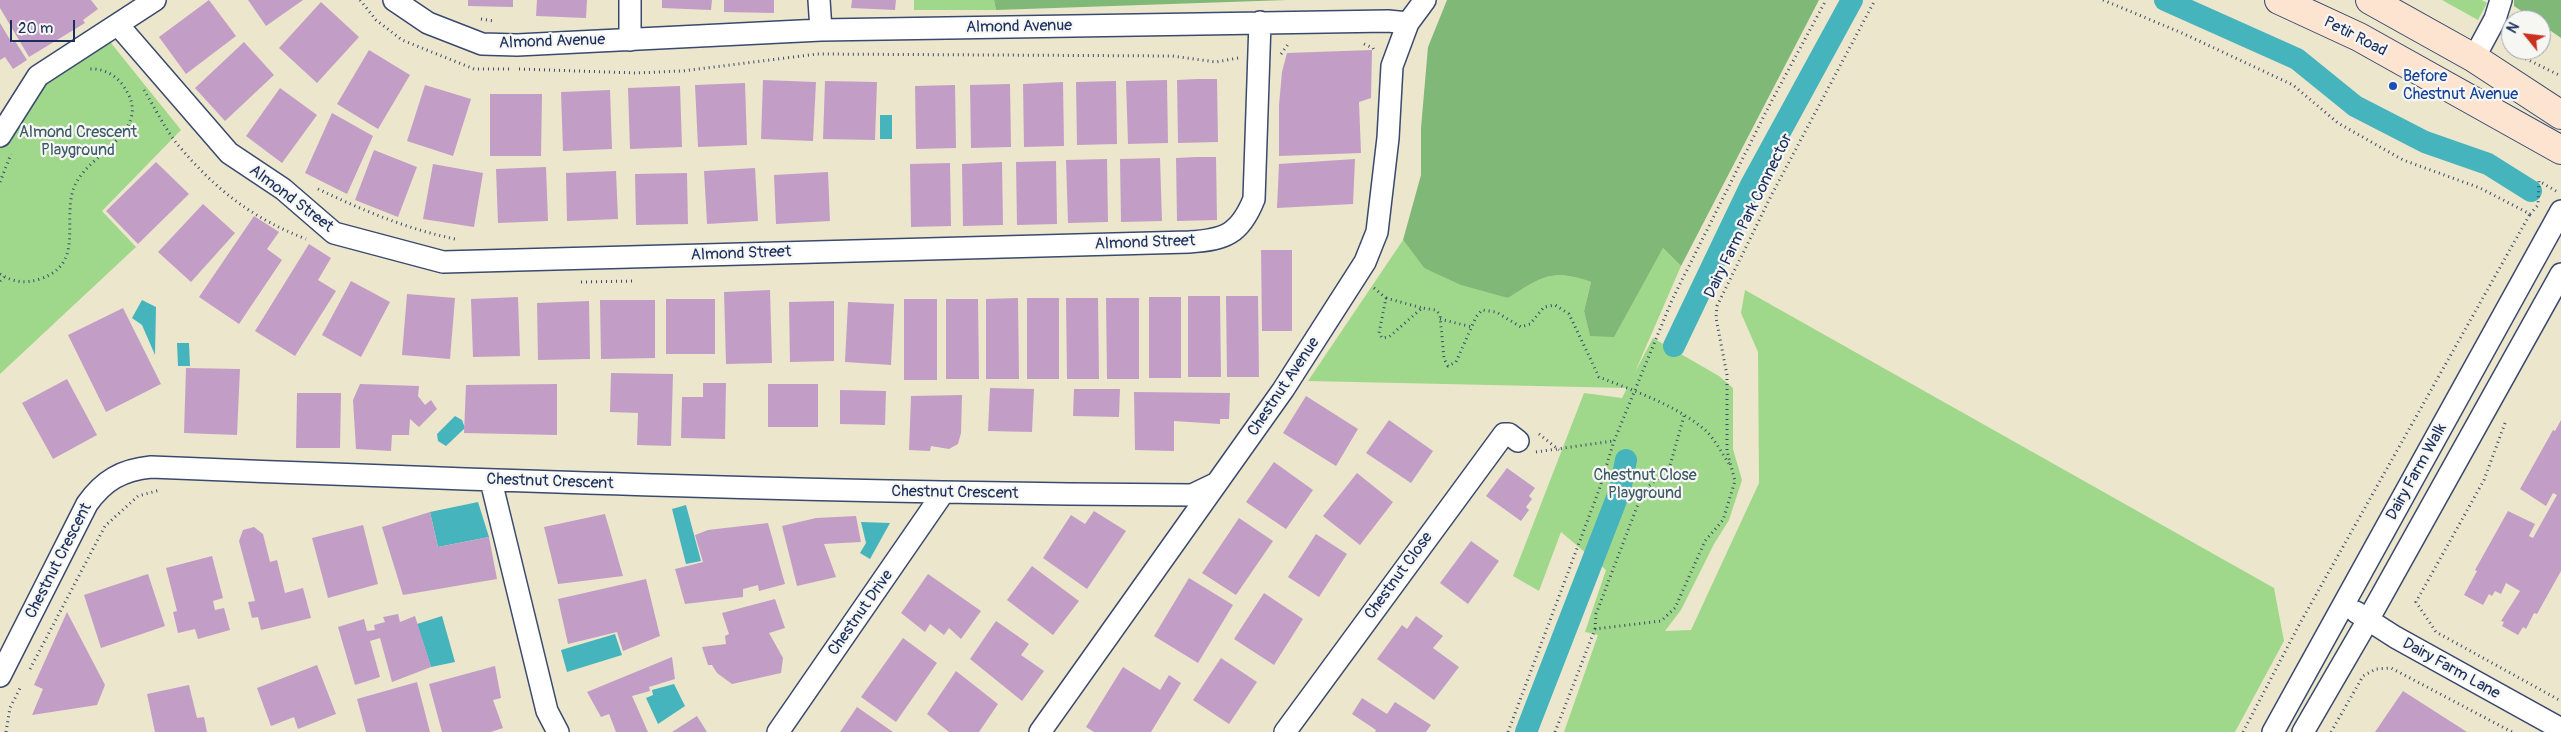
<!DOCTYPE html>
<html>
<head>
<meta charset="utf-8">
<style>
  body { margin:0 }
  #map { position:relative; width:2561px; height:732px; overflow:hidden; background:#ece6cc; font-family:Pangolin,sans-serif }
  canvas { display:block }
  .north { position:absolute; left:2501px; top:10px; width:50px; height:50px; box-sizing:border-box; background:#f6f6f2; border:1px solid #9ea6b7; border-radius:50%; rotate:299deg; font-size:14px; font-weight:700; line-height:20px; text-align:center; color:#1b2f5e }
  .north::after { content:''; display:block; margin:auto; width:18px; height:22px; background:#c8321e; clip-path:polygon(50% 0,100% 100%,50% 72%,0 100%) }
  .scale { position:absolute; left:10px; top:20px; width:65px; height:22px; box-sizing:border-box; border:2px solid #1b2f5e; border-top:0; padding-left:6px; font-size:15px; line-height:18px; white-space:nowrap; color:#1b2f5e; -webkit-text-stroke:4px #f6f6f2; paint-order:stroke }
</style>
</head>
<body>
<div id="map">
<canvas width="2561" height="732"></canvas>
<div class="north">N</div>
<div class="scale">20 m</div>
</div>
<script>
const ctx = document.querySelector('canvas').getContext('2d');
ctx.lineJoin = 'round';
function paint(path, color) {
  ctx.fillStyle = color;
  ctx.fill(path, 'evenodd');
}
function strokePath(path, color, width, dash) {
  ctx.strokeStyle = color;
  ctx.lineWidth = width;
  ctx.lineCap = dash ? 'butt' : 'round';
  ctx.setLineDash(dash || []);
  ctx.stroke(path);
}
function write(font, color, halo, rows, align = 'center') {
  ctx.font = font + ' Pangolin,sans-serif';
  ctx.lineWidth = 4.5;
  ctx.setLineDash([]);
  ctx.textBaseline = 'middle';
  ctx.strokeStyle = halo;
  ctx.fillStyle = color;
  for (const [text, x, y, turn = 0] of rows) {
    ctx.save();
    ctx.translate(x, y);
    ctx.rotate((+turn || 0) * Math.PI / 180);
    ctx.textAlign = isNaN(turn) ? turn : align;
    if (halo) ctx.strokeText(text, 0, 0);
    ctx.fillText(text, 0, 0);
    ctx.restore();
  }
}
paint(new Path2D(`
  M914,0H994L996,10H914Z
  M2442,0H2482L2487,3L2478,20Z
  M107,38L181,130L102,211L136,247L0,374V148L29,96Z
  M1403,240L1424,268L1508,298C1542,277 1551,268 1591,282L1584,311L1590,335L1613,336L1663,248L1681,266L1635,372L1653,338L1719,376L1733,388V449L1742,480L1729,520L1714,544L1681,610L1665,631L1691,630L1759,483L1758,352L1741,313L1745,290L2274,588L2284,641L2235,732H1564L1598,635L1585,632L1606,570L1561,532L1539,591L1513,576L1584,393L1622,398L1627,388L1308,381Z`), '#a0d88b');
paint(new Path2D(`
  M994,0H1287L996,10Z
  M1447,0H1819L1681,266L1663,248L1614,337L1590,336L1584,311L1591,282C1551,268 1542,277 1508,298L1461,285L1424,268L1403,240L1421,175V128L1428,47Z
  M2514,0H2561V38L2541,24V20H2535L2514,6Z`), '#80b877');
paint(new Path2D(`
  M880,115H892V139H880Z
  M142,300L156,307L155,355L142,325L132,318Z
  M177,343H189L190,366H178Z
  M455,416L462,420L465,428L446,446L438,441L437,434Z
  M478,502L489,537L438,547L430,512Z
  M686,505L701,561L686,564L672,509Z
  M861,522L890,523L870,559L860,553L866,543Z
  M442,616L455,662L431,667L417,624Z
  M615,634L622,655L567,672L561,650Z
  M674,684L685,706L658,724L646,698L653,695L652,690Z`), '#45b4bd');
strokePath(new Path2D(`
  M2165,0L2297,59L2355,106L2425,142L2488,164L2531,191
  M1674,346L1751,185L1852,0
  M1526,732L1620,490L1626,460`), '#45b4bd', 22);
paint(new Path2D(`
  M0,0H91L98,9L83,20L85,23L29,57L0,8Z
  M209,0L236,36L186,74L159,37Z
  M248,0H303L266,26Z
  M468,0H513V7L468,6Z
  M537,0H587L586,18L536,16Z
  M662,0H712L711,10L662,8Z
  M724,0H774V13L724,12Z
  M852,0H896L895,10L851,8Z
  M321,2L359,37L317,83L279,48Z
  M0,23L12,43L15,41L27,60L13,69L5,57L0,60Z
  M244,42L274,75L225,121L195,88Z
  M369,50L410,75L378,129L337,104Z
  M1372,50L1371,98L1359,102L1361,153L1279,156V105L1282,72L1287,53Z
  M1197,79H1217L1218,142L1178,143L1177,80Z
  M763,80L816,82L813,141L761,139Z
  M1167,80L1168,143L1128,144L1126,81Z
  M825,81L877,82L875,140L823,139Z
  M1116,81L1117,144L1077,145L1076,82Z
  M1063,82L1064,146L1024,147L1023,84Z
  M745,83L747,145L698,147L695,85Z
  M1010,84L1011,147L971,148L970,85Z
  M425,85L471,99L453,156L407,141Z
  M955,85L956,148L916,149L915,86Z
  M680,86L682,147L630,149L628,88Z
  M280,88L317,115L282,163L246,136Z
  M610,90L612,149L563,151L561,92Z
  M490,94H542L541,156H490Z
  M332,113L373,136L347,194L305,173Z
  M374,150L417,167L398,217L355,200Z
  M1196,157H1216L1217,220L1177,221L1176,158Z
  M1160,158L1162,221L1121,222L1120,159Z
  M1107,159L1108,222L1068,223L1066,160Z
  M1355,159L1353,204L1277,208L1279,164Z
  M1056,161L1057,224L1017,225L1016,162Z
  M156,162L189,194L138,244L106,211Z
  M1002,162L1003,225L963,226L962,164Z
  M950,163L951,226L911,227L910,164Z
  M433,164L483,173L474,227L423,219Z
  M546,167L548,221L498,223L496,169Z
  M755,168L758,221L707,224L704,171Z
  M616,171L618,219L567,221L566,173Z
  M828,172L830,221L776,224L774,175Z
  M687,173L688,224L636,225L635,174Z
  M203,204L235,233L191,282L158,252Z
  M254,216L279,232L267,249L282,260L239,324L199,297Z
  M309,244L331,258L318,280L336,291L295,356L255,331Z
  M1261,250H1292V331H1262Z
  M351,281L390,302L361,357L322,335Z
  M770,290L772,363L726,364L724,292Z
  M407,294L455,298L450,359L402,355Z
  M1188,296H1220L1221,377H1188Z
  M1226,296H1258L1259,377H1227Z
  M518,297L520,356L473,357L471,299Z
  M1149,297H1181V378H1149Z
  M1018,298L1019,379H986V299Z
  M1027,298H1059V379H1027Z
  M1066,298H1098L1099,379H1067Z
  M1106,298H1139V379H1107Z
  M666,299H715V354H666Z
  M904,299H937V380H904Z
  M946,299H978L979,379H946Z
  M600,300H655V358L601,359Z
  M589,301L590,359L538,360L537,303Z
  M834,301V361L790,362L789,302Z
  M848,302L894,304L891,365L845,362Z
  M123,308L161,384L106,412L68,335Z
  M186,368L240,369L237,435L184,433Z
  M611,373L673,374L671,446L637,445L638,413L610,412Z
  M67,379L97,435L53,459L22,403Z
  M703,383H726L725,439L681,438L682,397H703Z
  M360,384L419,386L418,396L425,405L431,400L437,409L419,427L410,419L409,435H392L391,451L356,449L353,400Z
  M557,384V435L464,433L466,385Z
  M768,384H818V427H768Z
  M990,388L1034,389L1032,432L988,431Z
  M1074,389H1120L1119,417L1073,416Z
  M840,390L886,391L885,425L840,424Z
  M1134,392L1230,393L1229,419H1220V424L1174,421V451L1135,450Z
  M297,393H341L340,448H296Z
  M962,395L961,433L958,444L949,449L931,446L930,451L909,450L911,396Z
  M1306,396L1358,429L1336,466L1283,433Z
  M1389,420L1433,451L1411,483L1366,453Z
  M2561,420V571L2537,614L2534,613L2526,629L2523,627L2518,635L2502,626L2504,622L2501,621L2520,591L2506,583L2501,594L2495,591L2492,596L2489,594L2483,605L2464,595L2477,571L2475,570L2508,511L2535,524L2529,536L2533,538L2557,495L2553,493L2546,506L2520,489L2553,430L2555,431Z
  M1274,462L1313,490L1286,529L1246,502Z
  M1507,468L1535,488L1529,496L1532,499L1526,507L1529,510L1521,521L1486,496Z
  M1357,473L1393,502L1360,545L1323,516Z
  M1094,511L1126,531L1087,589L1043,558L1071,515L1085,524Z
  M430,512L438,547L489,537L497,579L403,595L382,527Z
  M605,514L623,576L558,584L544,527Z
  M856,516L861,542L824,544L836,577L797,586L782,526L816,518Z
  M1239,518L1273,541L1236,595L1202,573Z
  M768,523L785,584L759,591L758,585L743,589V597L685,604L675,569L703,562L695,535L708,530Z
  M363,525L378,584L328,598L312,538Z
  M254,527L263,534L270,562L277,560L285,593L303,588L311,618L261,630L258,617L252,618L248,602L255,601L239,541L243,530Z
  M1316,534L1347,554L1319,597L1288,577Z
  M1471,541L1499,561L1468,604L1440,583Z
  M212,556L223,598L213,601L215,610L224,608L230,630L198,639L195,629L178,633L173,612L177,611L166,568Z
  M1032,566L1079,601L1053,635L1007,600Z
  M148,574L165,626L101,648L84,595Z
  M928,574L981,611L961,639L949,628L944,635L930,624L925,632L901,613Z
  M1189,578L1233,605L1198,663L1154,636Z
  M646,579L660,636L623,651L617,632L568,644L558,599Z
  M1264,593L1303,619L1274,665L1234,639Z
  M775,599L785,628L769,633L783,658L781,673L732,684L717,673L712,665H708L702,647L726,644L725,636L729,634L722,613Z
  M67,612L105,685L97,705L32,715L43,689L34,685Z
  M398,614L400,622L415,616L431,667L392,682L380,638L370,641L380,677L355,685L338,627L364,619L367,631L375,630L374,625L385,622L383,617Z
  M1416,616L1443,636L1433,648L1459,667L1434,700L1377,659L1402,625L1407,629Z
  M996,621L1029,644L1021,655L1044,671L1022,701L970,659Z
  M903,638L937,663L896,722L861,697Z
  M672,657L675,679L649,687L650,691L632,696L648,732H616L609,714L601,717L587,692Z
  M1221,658L1257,682L1229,724L1193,700Z
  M317,665L336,714L298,729L294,717L271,726L257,688Z
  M495,666L501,698L493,700L503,728L491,732H442L429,684Z
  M1123,667L1160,690L1169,675L1181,683L1151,732H1094L1086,727Z
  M956,671L998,704L979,732H949L927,714Z
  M417,682L430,732H366L357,699Z
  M189,685L197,718L204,717L207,732H155L147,694Z
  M2403,691L2467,732H2375Z
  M1362,698L1387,714L1395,702L1431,725L1426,732H1375L1376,730L1352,714Z
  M857,707L893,732H840Z
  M697,716L707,732H672Z`), '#c29ec6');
const street = new Path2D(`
  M394,0L428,23L482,44L517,45L821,30L1388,21L1408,23
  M630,0V40
  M819,0L821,30
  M119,26L229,153L283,189L334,233L443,262L1189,242C1225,240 1240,234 1254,199L1260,22
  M2474,58L2495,19L2501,0
  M0,136L38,76L155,0
  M491,481L547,711L558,732
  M2356,612L2395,637L2561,729
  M0,676L87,504C104,480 122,470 151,467C498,481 844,493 1192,495L1217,483
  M778,732L943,493
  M1040,732L1283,390L1365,262L1377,232L1388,138L1392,66L1408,23L1425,0
  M1285,732L1504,434H1509L1518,441
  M2273,732L2561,211
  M2303,732L2368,620L2561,274`);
const secondary = new Path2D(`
  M2279,0L2359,37L2561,150
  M2370,0L2474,58L2561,115`);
strokePath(street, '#3a4a6e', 24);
strokePath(secondary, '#3a4a6e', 30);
strokePath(new Path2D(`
  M360,0L376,20L402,40L474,69H512
  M2103,0L2182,33L2293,85L2338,123L2403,160L2480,188L2530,214L2538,205L2539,181L2556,191
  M481,19L494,21
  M1364,44L1373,48L1375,52
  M2512,52L2561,76
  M1281,54L1289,43
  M519,69L636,73L682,71L817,54L1172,56L1216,62L1238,58
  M144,90C155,108 165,129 178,145C216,190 252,218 306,239
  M0,182L11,154
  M318,189C362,210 407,229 455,239
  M0,274C13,282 25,284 40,279C88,263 59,216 76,183C93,150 157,130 122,84C114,74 102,68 89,69
  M0,281L4,277
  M581,282L635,281
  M1374,288L1386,298L1379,333L1382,338L1389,337L1422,308L1436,310L1440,315L1444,359L1448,366L1456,362L1476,317L1482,310L1496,312L1521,327L1530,324L1544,307L1555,305L1569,314L1599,377C1634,391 1676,405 1705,430C1715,439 1722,454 1730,465
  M1386,298L1422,308
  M1440,319L1472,327
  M2505,423L2484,480L2416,602L2436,632L2561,701
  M1539,434L1559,450
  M1536,452L1613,441
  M1595,629L1596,614L1643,491L1669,469L1684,416
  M30,669L105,526L138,496L160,490
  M6,732L10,708L21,686
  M1508,732L1599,490L1614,441L1672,300L1769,106L1826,0
  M1555,732L1595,629L1661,621L1675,608L1705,541L1723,520L1735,481L1727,451V375L1716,318L1717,306L1772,194L1875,0
  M2243,732L2299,625L2530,214
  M2331,732L2363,676L2376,669L2391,668L2512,732`), '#3a4a6e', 3, [1, 4]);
strokePath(street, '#fff', 21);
strokePath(secondary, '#fde4d0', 28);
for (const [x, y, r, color] of [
  [2393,86,5,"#1a4fb4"]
]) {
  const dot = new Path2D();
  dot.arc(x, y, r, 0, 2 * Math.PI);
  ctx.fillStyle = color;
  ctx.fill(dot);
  strokePath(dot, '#f6f6f2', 2);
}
write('16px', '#1b2f5e', '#f6f6f2', [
  ["Almond Avenue",1019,27,-1],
  ["Petir Road",2355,37,27],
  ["Almond Avenue",552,42,-2],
  ["Almond Street",291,199,37],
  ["Dairy Farm Park Connector",1749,216,-64],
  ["Almond Street",1145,243,-2],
  ["Almond Street",741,254,-2],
  ["Chestnut Avenue",1284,387,-56],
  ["Dairy Farm Walk",2417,472,-61],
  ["Chestnut Crescent",550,482,2],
  ["Chestnut Crescent",955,493,1],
  ["Chestnut Crescent",59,561,-63],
  ["Chestnut Close",1399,576,-54],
  ["Chestnut Drive",861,613,-55],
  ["Dairy Farm Lane",2451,669,29]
]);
write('16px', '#164399', '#f6f6f2', [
  ["Before",2403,77],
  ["Chestnut Avenue",2403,95]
], 'left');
write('16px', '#3c5969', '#f6f6f2', [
  ["Almond Crescent",78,133],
  ["Playground",78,151],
  ["Chestnut Close",1645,476],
  ["Playground",1645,494]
]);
</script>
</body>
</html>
